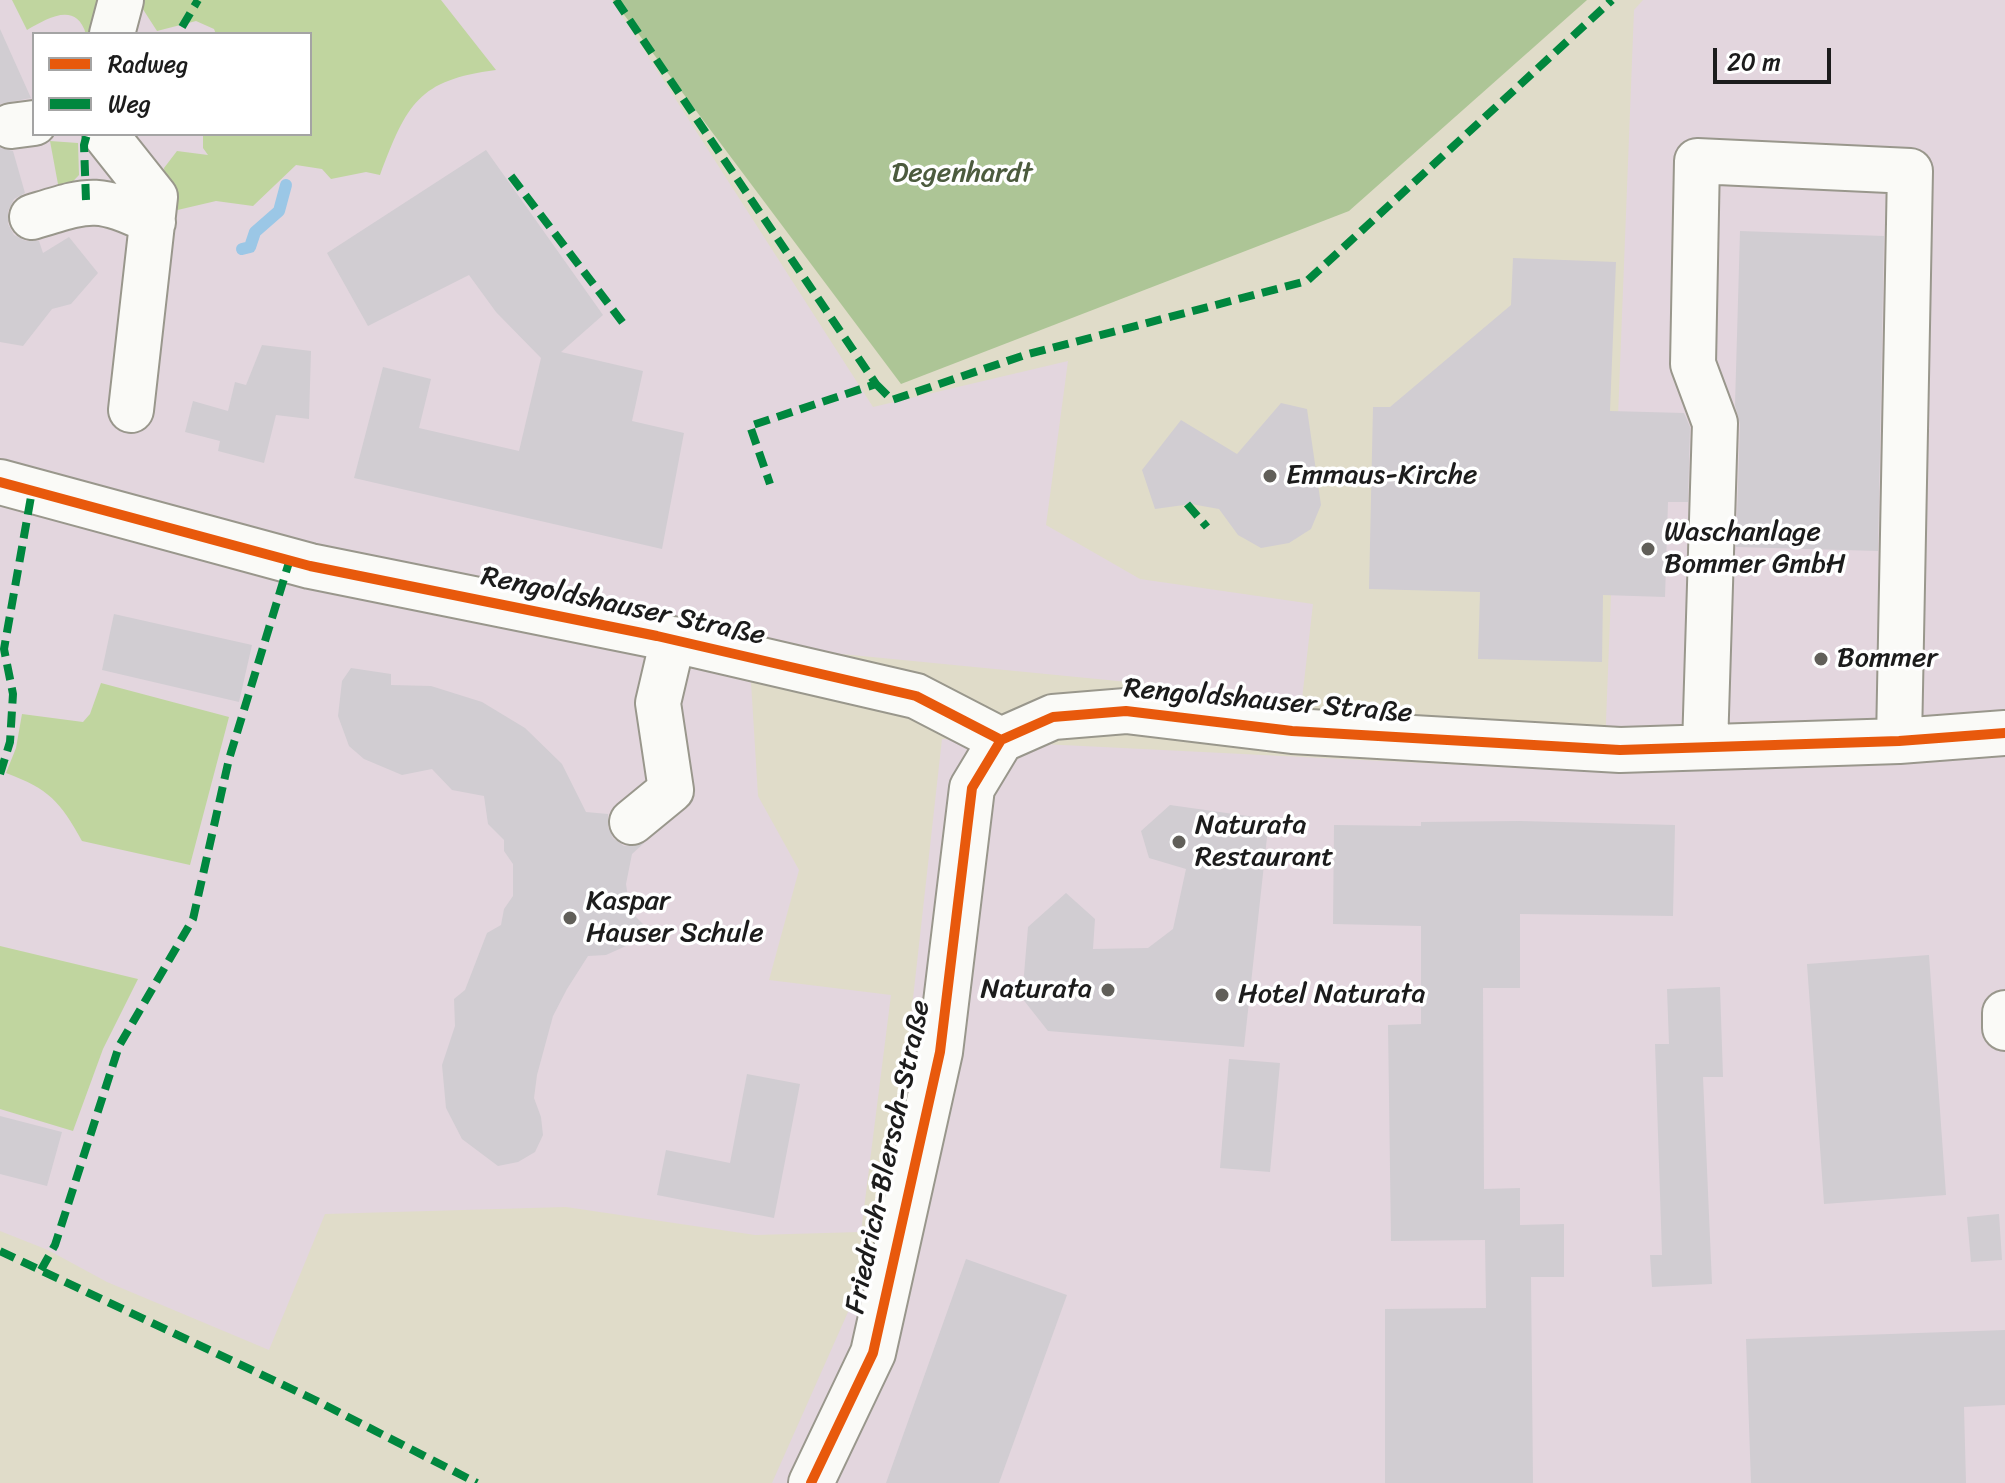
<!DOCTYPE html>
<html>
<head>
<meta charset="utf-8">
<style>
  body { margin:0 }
  #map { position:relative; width:2005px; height:1483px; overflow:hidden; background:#e0dcc9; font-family:Sriracha,sans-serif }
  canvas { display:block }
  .legend { position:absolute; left:32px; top:32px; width:280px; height:104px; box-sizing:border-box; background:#fff; border:2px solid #a4a4a4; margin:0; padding:10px 14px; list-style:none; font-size:24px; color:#1c1c1c }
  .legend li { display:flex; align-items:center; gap:16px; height:40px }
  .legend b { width:40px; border:2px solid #a4a4a4 }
  .scale { position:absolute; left:1713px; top:48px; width:118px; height:36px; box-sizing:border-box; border:4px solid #1c1c1c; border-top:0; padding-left:10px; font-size:24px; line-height:28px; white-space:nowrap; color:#1c1c1c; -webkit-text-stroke:6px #fff; paint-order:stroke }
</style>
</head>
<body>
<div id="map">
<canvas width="2005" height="1483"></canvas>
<ul class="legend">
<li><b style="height:10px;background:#e8590c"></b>Radweg</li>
<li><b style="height:10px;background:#00873e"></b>Weg</li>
</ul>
<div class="scale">20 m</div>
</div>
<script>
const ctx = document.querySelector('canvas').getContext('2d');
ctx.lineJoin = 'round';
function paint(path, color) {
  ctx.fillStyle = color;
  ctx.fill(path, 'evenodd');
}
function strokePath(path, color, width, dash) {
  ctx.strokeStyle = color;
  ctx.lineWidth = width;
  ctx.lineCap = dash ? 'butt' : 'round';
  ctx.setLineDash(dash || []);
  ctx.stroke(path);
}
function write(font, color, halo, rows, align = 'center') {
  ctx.font = font + ' Sriracha,sans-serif';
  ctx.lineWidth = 7;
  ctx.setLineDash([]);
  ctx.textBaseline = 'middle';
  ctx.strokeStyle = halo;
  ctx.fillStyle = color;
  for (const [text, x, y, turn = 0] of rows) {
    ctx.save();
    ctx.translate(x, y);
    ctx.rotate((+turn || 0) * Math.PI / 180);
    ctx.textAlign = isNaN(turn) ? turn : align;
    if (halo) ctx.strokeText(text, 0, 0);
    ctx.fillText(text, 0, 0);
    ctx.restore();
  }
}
paint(new Path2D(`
  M0,0H612L873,407L1068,361L1046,525L1140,579L1313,604L1302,699L657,636L330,571L751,682L758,796L799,870L769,980L891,995L861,1232L755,1235L566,1207L325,1214L269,1350L107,1282L48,1250L0,1231ZM34,34H310V134H34Z
  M1643,0H2005V1483H772L888,1222L942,739L1604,772L1634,10Z`), '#e3d6de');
paint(new Path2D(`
  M12,0H105L101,34H86C76,1 48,18 27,30Z
  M137,0H441L496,70C418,80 407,104 380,175L366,172L331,179L322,169L296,165L253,206L216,201L169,212L164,168L177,151L208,155L203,148V134H310V34H216L214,29L196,21L157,31Z
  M50,141L78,143L79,175L60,195Z
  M101,683L229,717L190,865L82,841C60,801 49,789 6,773L16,748L22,714L83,722L90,714Z
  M0,946L138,979L103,1049L73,1131L0,1109Z`), '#c0d59f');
paint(new Path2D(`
  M613,0H1587L1349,211L901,384Z`), '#adc596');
strokePath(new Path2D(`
  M242,249L250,247L255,232L279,211L286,185`), '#9bc7e6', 12);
paint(new Path2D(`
  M0,29L31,98L0,104Z
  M0,148L13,151L25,193L14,199L8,211V224L14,235L26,241H39L43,253L69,237L98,273L71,304L52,309L23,346L0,342Z
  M486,150L603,315L561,352L643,371L632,421L684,433L662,549L354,478L383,367L431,379L419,428L519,451L541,358L496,312L469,275L368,326L327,253Z
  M1740,231L1884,236L1878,551L1736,547L1740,424L1735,405Z
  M1513,258L1616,262L1610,411L1684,413L1690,427L1688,502H1668L1665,597L1603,595L1602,662L1478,659L1480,592L1369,589L1373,407H1390L1511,305Z
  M262,345L311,351L309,419L276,415L264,463L218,451L220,441L185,432L193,401L228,411L235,382L246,385Z
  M1281,403L1307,409L1321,505L1311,529L1289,543L1261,548L1238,535L1219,509L1191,504L1155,509L1142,470L1181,420L1237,454Z
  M114,614L252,645L239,702L102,670Z
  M351,668L391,674V685L431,686L482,702L525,728L562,764L586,812L608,814V827L613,838L624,846L644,843L632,854L626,884L630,911L648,929L626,946L606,955L588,956L567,989L553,1016L537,1075L534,1098L541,1117L543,1135L535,1152L518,1162L498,1166L462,1139L446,1108L442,1065L455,1026L454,999L465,990L487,933L501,925L504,909L513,896V864L504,851V840L488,824L484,796L452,790L432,769L402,775L364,759L349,746L338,716L342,681Z
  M1170,805L1269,819L1244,1047L1048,1031L1022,998L1028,927L1066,893L1095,919L1093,949L1148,948L1173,929L1186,869L1149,858L1141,831Z
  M1520,821L1675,825L1673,916L1520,914V988H1483L1484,1189L1520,1188V1225L1564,1224V1277H1531L1533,1483H1385V1309L1486,1308L1485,1240L1391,1241L1388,1025L1421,1024V926L1333,924L1334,825L1421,826V822Z
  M1929,955L1946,1195L1824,1204L1807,964Z
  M1720,987L1723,1077H1703L1712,1284L1652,1287L1650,1255H1662L1655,1044H1669L1667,989Z
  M1229,1059L1280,1063L1270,1172L1220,1168Z
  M747,1074L800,1084L774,1218L657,1195L666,1150L730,1163Z
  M0,1116L62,1132L47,1186L0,1174Z
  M1999,1214L2002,1260L1971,1262L1967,1217Z
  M966,1259L1067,1295L999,1483H886Z
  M2005,1330V1405L1964,1407L1966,1483H1751L1746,1339Z`), '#d1cdd2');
const minor = new Path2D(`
  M112,34L121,0
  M11,126L34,123
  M105,134L155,197L131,410
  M32,217C91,199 96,195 153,222
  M0,482L310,566L657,636L916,696L1001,740
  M1001,740L1053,717L1126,711L1292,731L1620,750L1899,741L2005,733
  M1705,747L1715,423L1693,364L1697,161L1910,171L1899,741
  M632,822L671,790L658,703L673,639
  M2005,1013V1028
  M811,1483L873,1353L940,1052L972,788L1001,740`);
strokePath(minor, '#99978c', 48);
strokePath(minor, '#fafaf7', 44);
strokePath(new Path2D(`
  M616,0L876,384L750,426L770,484
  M182,27L198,0
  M511,176L623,323
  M86,200L84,145L87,134
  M876,384L892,400L1025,355L1307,281L1612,0
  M1187,504L1207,527
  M0,774L10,742L13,694L4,649L32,491
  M0,1251L315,1400L477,1483
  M41,1270L55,1245L119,1046L193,919L229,759L290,559`), '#00873e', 8, [16, 8]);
strokePath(new Path2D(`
  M0,482L310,566L657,636L916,696L1001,740
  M1001,740L1053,717L1126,711L1292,731L1620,750L1899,741L2005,733
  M811,1483L873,1353L940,1052L972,788L1001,740`), '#e8590c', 10);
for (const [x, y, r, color] of [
  [1270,476,8,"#615f59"],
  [1648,549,8,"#615f59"],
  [1821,659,8,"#615f59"],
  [1179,842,8,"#615f59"],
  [570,918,8,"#615f59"],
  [1108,990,8,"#615f59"],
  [1222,995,8,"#615f59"]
]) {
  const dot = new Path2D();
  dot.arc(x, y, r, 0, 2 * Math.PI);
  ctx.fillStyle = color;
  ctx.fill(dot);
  strokePath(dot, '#fff', 3);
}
write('28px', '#4c5b3e', '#fff', [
  ["Degenhardt",962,174]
]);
write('28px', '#1c1c1c', '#fff', [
  ["Emmaus-Kirche",1286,476],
  ["Waschanlage",1664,533],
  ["Bommer GmbH",1664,565],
  ["Bommer",1837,659],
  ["Naturata",1195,826],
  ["Restaurant",1195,858],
  ["Kaspar",586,902],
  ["Hauser Schule",586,934],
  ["Naturata",1092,990,"right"],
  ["Hotel Naturata",1238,995]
], 'left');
write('28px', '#1c1c1c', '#fff', [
  ["Rengoldshauser Straße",623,607,12],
  ["Rengoldshauser Straße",1268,702,5],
  ["Friedrich-Blersch-Straße",889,1157,-78]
]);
</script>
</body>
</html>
